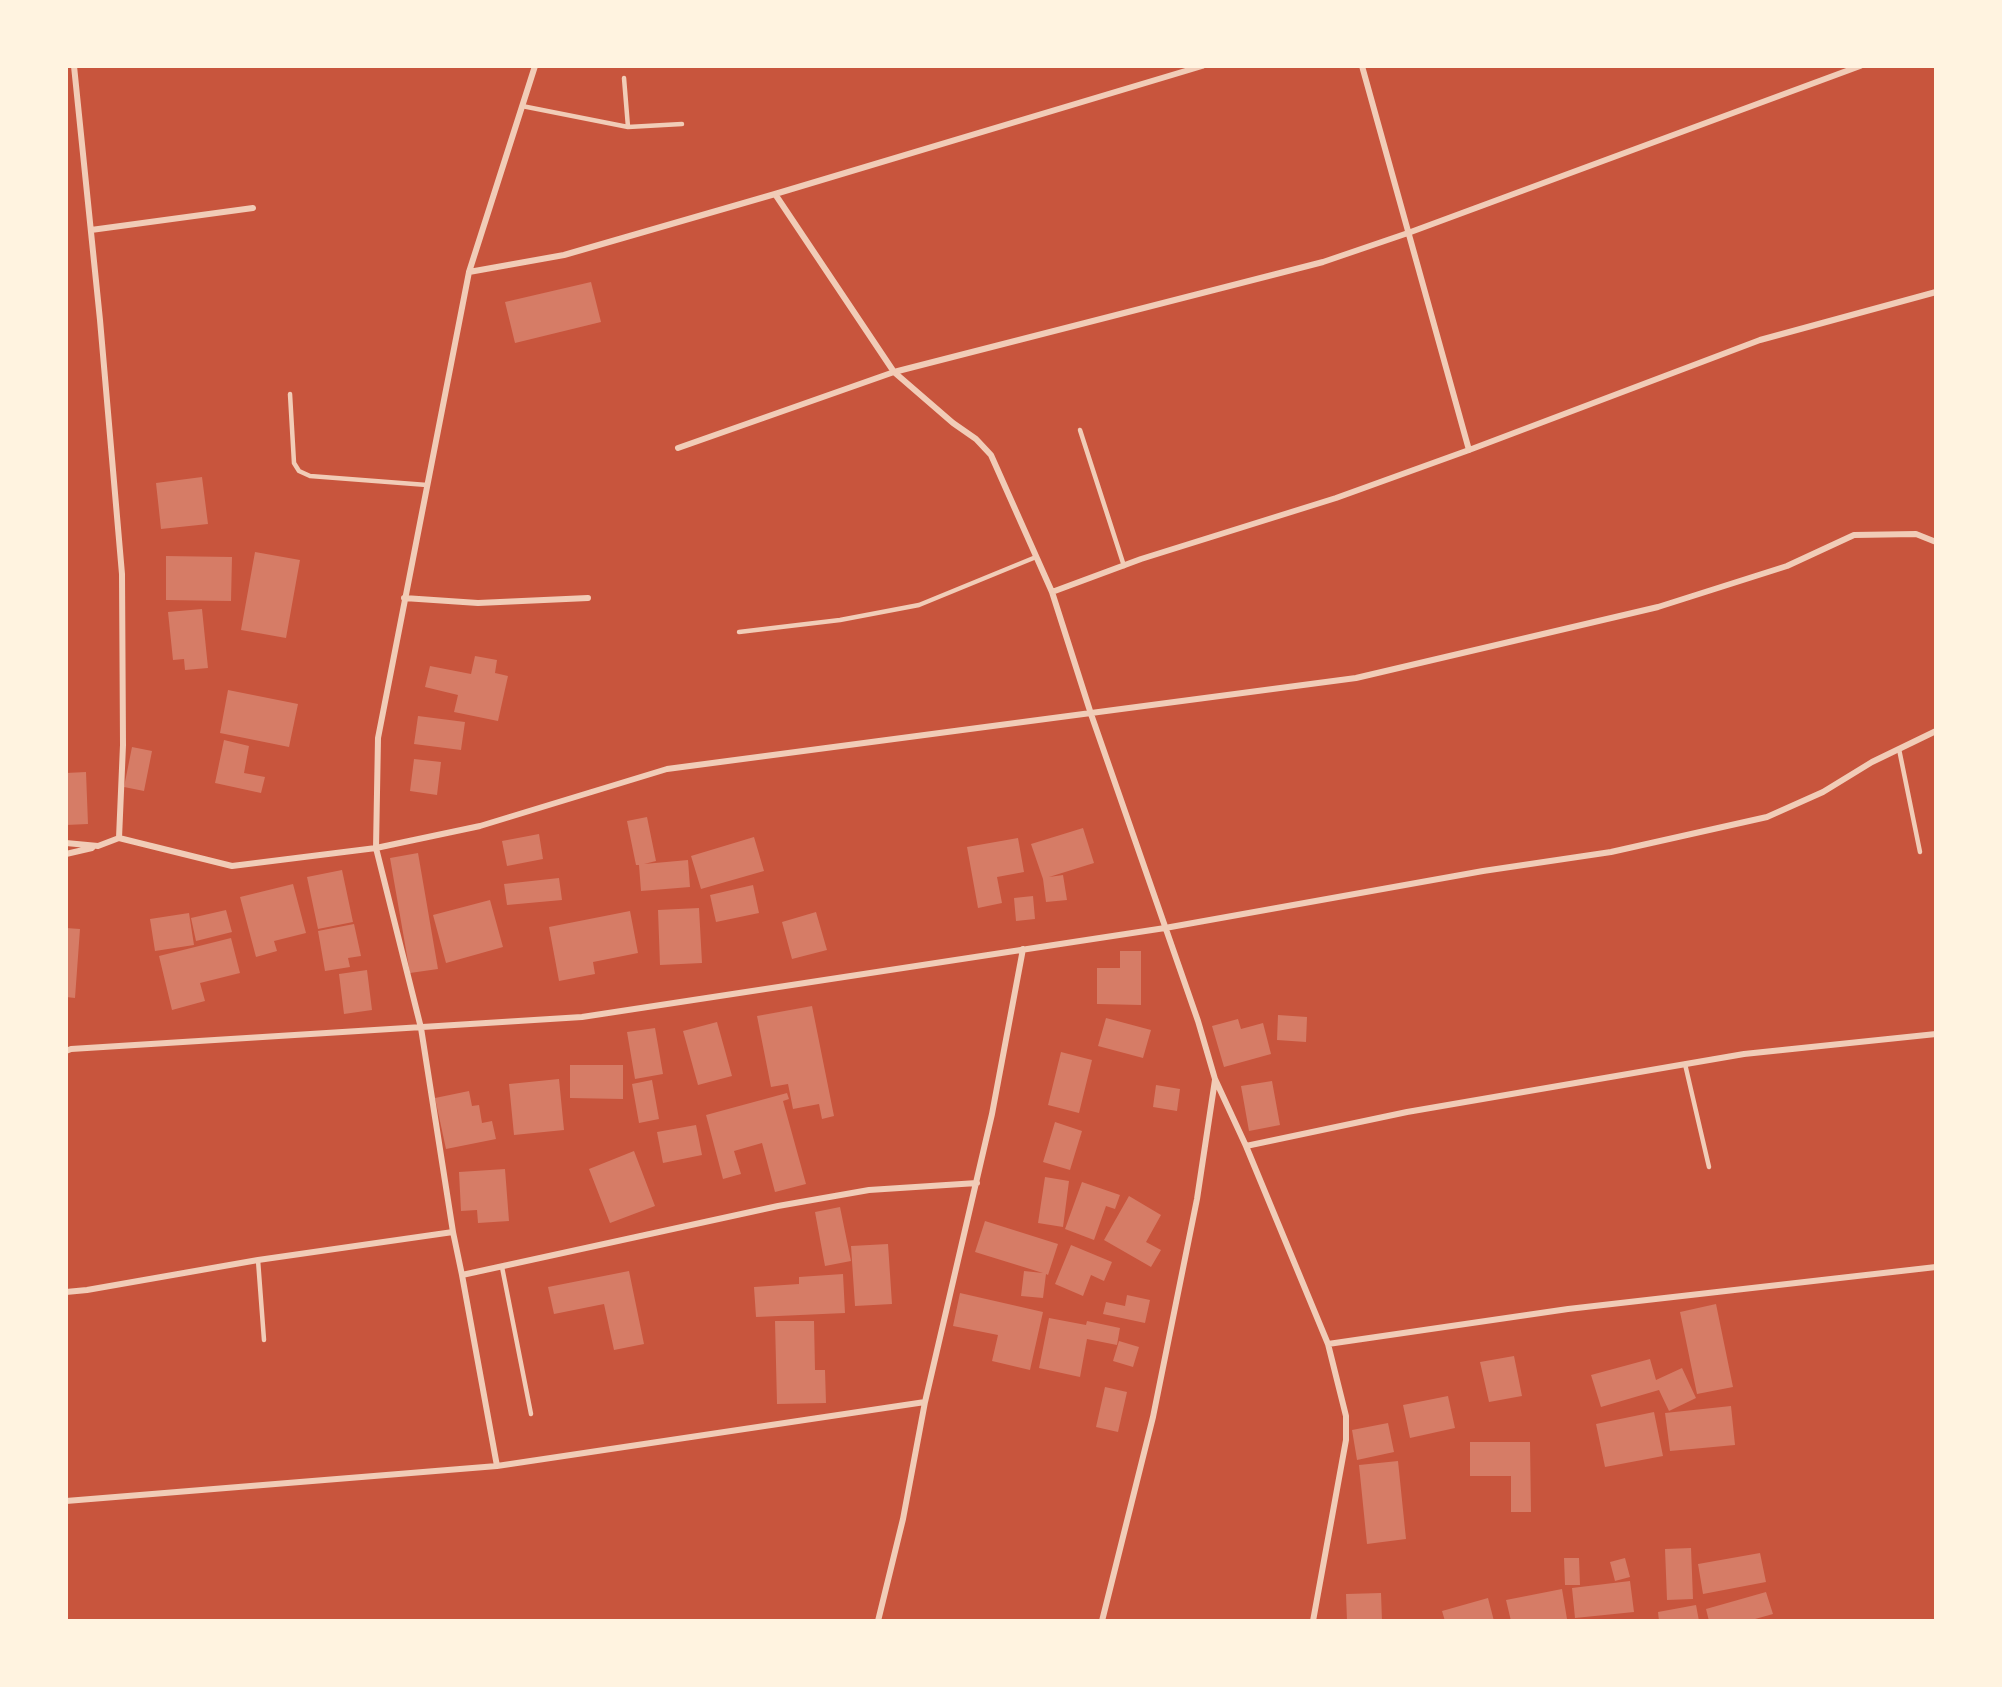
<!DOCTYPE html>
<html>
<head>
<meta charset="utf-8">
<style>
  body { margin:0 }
  #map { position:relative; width:2002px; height:1687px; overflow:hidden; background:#c8553d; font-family:"Crimson Pro",serif }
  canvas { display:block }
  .frame { position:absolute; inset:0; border:68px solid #fff3e0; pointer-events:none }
</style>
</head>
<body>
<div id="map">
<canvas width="2002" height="1687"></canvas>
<div class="frame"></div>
</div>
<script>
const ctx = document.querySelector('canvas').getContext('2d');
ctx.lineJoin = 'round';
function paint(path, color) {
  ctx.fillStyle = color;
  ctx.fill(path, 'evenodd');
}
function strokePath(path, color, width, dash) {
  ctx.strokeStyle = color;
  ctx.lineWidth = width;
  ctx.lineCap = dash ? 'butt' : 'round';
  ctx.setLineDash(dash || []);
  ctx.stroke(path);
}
paint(new Path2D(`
  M591,282L601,322L515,343L505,302Z
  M202,477L208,524L161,529L156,483Z
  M255,552L300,560L286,638L241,630Z
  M166,556L232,557L231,601L166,600Z
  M202,609L208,668L185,670L184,659L173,660L168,612Z
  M475,656L497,660L495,673L508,676L498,721L454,712L458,695L425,687L430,666L471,674Z
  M228,690L298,704L289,747L220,733Z
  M418,716L465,722L461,750L414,744Z
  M224,740L249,746L244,773L265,777L261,793L215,783Z
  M132,747L152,751L144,791L124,787Z
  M414,759L441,762L437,795L410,791Z
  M86,772L88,824L66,825V773Z
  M647,817L656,861L644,864L688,860L690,887L641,891L639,865H636L627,821Z
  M1083,828L1094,863L1049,877L1063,875L1067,900L1046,902L1043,879L1031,844Z
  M539,834L543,859L507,866L502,841Z
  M754,837L764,871L701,889L691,856Z
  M1018,838L1024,872L997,877L1002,903L978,908L967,847Z
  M418,853L438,969L410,973L390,858Z
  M342,870L353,922L318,929L307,877Z
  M559,878L562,900L507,905L504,884Z
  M293,884L306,933L274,941L277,951L256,957L240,897Z
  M753,885L759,913L716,922L710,895Z
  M1033,896L1035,919L1016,921L1014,898Z
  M490,900L503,947L446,963L433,915Z
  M699,908L702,963L660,965L658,910Z
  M226,910L232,932L196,941L191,918Z
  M630,911L638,953L593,962L595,974L559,981L549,927Z
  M816,912L827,950L792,959L782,922Z
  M189,913L194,945L155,951L150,919Z
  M354,924L361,956L348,958L350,967L325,971L318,931Z
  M66,928L80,929L75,998L66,997Z
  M231,938L240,973L200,983L205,1001L172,1010L159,956Z
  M1120,951H1141V1005L1097,1004V968H1120Z
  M367,970L372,1010L344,1014L339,974Z
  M812,1006L834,1116L822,1119L819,1104L793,1109L788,1084L771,1087L757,1016Z
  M1278,1015L1307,1017L1306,1042L1277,1040Z
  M1106,1018L1151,1030L1143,1058L1098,1046Z
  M1238,1019L1241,1029L1263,1023L1271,1054L1224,1067L1212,1026Z
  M717,1022L732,1076L698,1085L683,1031Z
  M655,1028L663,1074L635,1079L627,1032Z
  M1061,1052L1092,1060L1079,1113L1048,1105Z
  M570,1065H623V1099L570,1098Z
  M559,1079L564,1130L514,1135L509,1084Z
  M652,1080L659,1119L639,1123L632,1084Z
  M1272,1081L1280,1125L1249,1131L1241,1086Z
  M1156,1085L1180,1089L1177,1111L1153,1107Z
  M469,1091L472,1106L479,1105L482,1123L492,1121L496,1139L446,1149L435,1098Z
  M787,1093L789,1099L783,1101L806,1184L775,1192L762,1143L734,1151L741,1174L723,1179L706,1115Z
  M1055,1122L1082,1131L1070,1170L1043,1162Z
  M696,1125L702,1155L663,1163L657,1132Z
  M634,1151L655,1206L610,1223L589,1169Z
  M505,1169L509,1221L478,1223L477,1210L461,1211L459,1172Z
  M1045,1177L1069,1181L1063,1227L1038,1223Z
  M1082,1182L1120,1195L1115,1209L1106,1206L1094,1240L1065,1229Z
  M1129,1196L1161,1215L1146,1242L1161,1250L1151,1267L1104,1240Z
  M840,1207L851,1261L825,1266L815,1212Z
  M985,1221L1058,1244L1048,1275L1046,1274L1043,1298L1021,1296L1024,1271L1043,1273L975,1252Z
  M888,1244L892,1304L855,1306L851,1246Z
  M1071,1245L1112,1262L1104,1281L1091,1275L1083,1296L1055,1284Z
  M629,1271L644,1344L614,1350L604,1304L554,1314L548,1287Z
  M843,1274L845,1313L756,1317L754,1287L799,1284V1277Z
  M960,1293L1043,1312L1030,1370L992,1361L998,1335L953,1326Z
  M1127,1295L1150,1300L1145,1323L1103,1314L1106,1302L1125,1306Z
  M1716,1304L1733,1387L1697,1394L1680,1312Z
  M1049,1318L1086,1325L1087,1321L1120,1328L1117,1345L1087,1339L1080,1377L1039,1368Z
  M775,1321H814L815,1370H825L826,1403L777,1404Z
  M1119,1341L1139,1347L1133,1367L1113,1361Z
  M1514,1356L1522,1396L1489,1402L1480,1362Z
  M1650,1359L1656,1380L1682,1368L1696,1398L1669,1411L1659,1390L1601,1407L1591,1375Z
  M1105,1387L1127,1392L1118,1432L1096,1427Z
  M1448,1396L1455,1428L1410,1438L1403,1405Z
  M1731,1406L1735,1445L1670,1451L1665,1413Z
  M1654,1412L1663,1456L1605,1467L1596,1424Z
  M1388,1423L1394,1452L1357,1460L1352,1430Z
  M1470,1442H1530L1531,1512H1511V1476H1470Z
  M1398,1461L1406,1539L1367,1544L1359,1465Z
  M1691,1548L1693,1599L1667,1600L1665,1549Z
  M1760,1553L1766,1582L1703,1594L1698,1564Z
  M1564,1558H1579L1580,1585H1565Z
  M1625,1558L1630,1577L1615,1581L1610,1562Z
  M1630,1581L1634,1612L1575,1618L1572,1588Z
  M1562,1589L1567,1619L1555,1621H1511L1506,1600Z
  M1766,1592L1773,1614L1748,1621H1709L1706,1609Z
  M1381,1593L1382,1621H1347L1346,1594Z
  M1488,1598L1494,1621H1445L1442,1611Z
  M1696,1605L1699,1621H1659L1658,1612Z`), '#d67c66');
strokePath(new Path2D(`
  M624,78L628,127
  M522,106L628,127L682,124
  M290,394L294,463L299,471L310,476L427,485
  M1080,430L1124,566
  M739,632L840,620L919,605L1036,557
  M1899,749L1920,852
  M1685,1064L1709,1167
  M258,1260L264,1340
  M502,1267L531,1414`), '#f1ccb7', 4.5);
strokePath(new Path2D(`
  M74,66L100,320L122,574L123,745L119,838
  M1362,66L1469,450
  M775,194L894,372L953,423L976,439L991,455L1052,592L1091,714L1198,1021L1215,1079L1246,1146L1328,1344L1346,1416V1440L1313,1621
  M91,230L253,208
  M469,272L564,255L775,194L1202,66
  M678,448L894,372L1323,262L1408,233L1860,66
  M1052,592L1141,559L1336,498L1469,450L1760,340L1936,292
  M404,598L478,603L588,598
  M119,838L232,866L376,848L480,826L667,769L1356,678L1658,607L1787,566L1854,535L1916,534L1936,542
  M66,843L98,846L119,838
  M66,854L92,848
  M66,1051L71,1049L582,1017L1165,928L1483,871L1611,852L1767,817L1823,792L1872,762L1936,731
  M1246,1146L1407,1112L1744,1054L1936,1034
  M462,1275L778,1206L869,1190L977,1183
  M66,1292L87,1290L258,1260L453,1232
  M1328,1344L1568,1309L1936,1267
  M497,1466L925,1402
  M66,1501L497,1466L462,1275L453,1232L421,1028L376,848L378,738L469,272L535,66
  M878,1621L903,1519L925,1402L992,1114L1023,949
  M1102,1621L1153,1417L1197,1199L1215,1080`), '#f1ccb7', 6);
</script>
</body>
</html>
